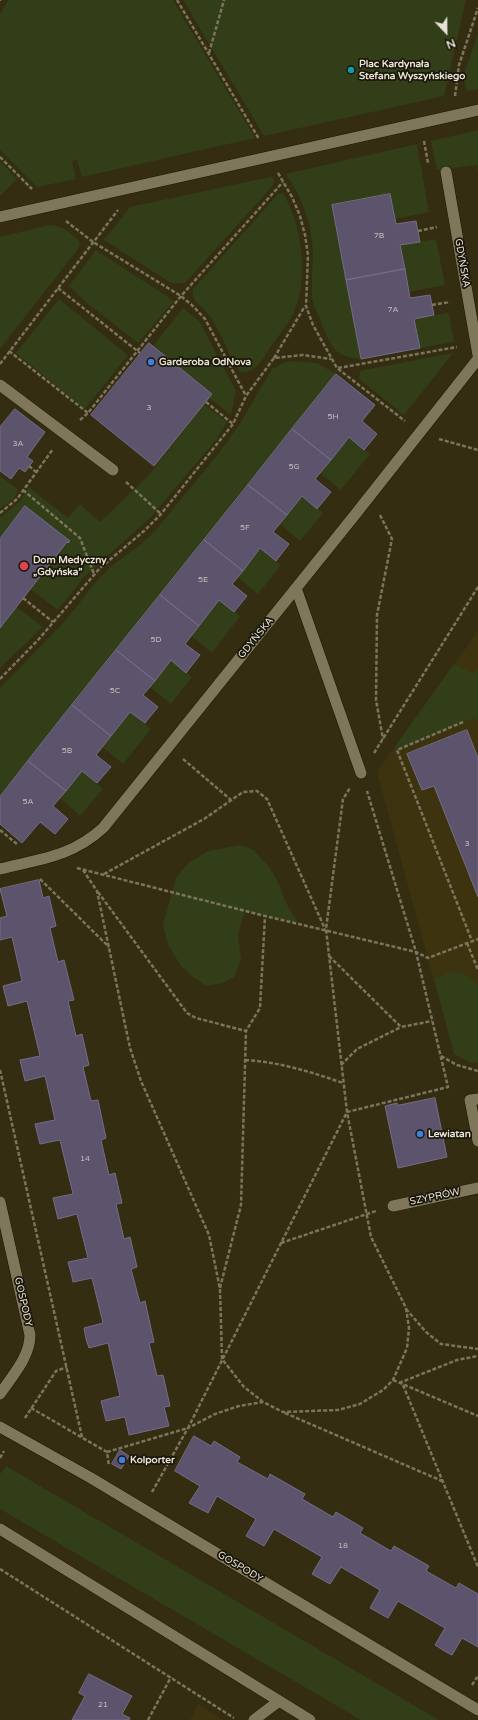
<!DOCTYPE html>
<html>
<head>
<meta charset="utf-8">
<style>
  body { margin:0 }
  #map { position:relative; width:478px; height:1720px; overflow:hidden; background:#352d11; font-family:"Varela Round",sans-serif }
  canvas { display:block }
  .north { position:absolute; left:426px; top:12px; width:40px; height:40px; -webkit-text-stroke:3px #19150a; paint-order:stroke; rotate:158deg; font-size:11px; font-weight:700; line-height:16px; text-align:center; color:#e7e2d2 }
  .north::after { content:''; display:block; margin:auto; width:14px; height:18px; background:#e7e2d2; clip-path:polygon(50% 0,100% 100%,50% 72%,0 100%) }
</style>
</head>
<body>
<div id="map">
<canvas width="478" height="1720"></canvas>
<div class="north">N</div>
</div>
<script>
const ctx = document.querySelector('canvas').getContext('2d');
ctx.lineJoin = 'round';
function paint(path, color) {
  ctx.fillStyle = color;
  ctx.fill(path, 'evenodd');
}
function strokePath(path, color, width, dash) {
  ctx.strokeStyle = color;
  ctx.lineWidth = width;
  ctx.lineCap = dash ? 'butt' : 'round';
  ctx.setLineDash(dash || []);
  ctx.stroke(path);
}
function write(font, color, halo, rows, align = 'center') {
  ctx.font = font + ' "Varela Round",sans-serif';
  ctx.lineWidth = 3.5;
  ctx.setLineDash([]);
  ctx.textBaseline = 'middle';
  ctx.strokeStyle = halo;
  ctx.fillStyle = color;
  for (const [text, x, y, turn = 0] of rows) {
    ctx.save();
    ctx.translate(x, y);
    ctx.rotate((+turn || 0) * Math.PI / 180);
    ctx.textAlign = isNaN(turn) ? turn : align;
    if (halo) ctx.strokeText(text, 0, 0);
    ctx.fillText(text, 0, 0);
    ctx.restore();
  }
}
paint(new Path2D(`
  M478,631V1063L469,1062L454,1054L377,772Z
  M198,1704L223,1720H190Z`), '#3d330e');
paint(new Path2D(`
  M8,0H173L255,138L82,177L77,160L72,161L76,179L37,187L0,150V14Z
  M183,0H466L444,96L264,136Z
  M478,34V89L467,91L463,76Z
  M478,130V172L477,165L437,170L431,141Z
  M417,144L429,212L395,219L390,194L332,205L361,359C332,357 329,343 320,319C317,312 312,303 312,296C311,275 315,256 311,235C308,213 298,191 285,174Z
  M0,161L17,179L0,196Z
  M270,177H272L275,181L271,188L185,283H171L104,240L130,207Z
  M283,193C302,224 310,281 293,314C287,326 277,338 269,349C262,360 255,374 240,372C227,355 222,331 208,314C202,306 190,300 193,289L278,194Z
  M49,225C64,226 70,232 80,242L78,249L0,349V237Z
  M436,239L445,285L409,292L400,245Z
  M96,250L174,301L138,343L87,303L69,286Z
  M59,299L128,355L85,409L16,353Z
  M183,308L200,322L236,391L231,415L209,398L213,394L153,346Z
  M449,313L454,342L420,348L414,319Z
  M453,353L404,415L359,379L360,371L364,370Z
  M291,361L317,363L336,374L0,797V688L66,620L95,583L111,566L139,546L155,531L218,454L239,425L272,369L283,363Z
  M204,404L227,422L216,440L150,518L85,576L58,610L30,589L67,542L68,543L69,541L25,506L0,539V517L19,502L29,487L68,518L80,504L100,522L149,475Z
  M349,437L370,454L341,490L320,473Z
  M0,476L19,490L14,498L0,509Z
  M302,496L323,513L300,541L280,524Z
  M260,548L281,565L258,594L237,577Z
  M219,600L240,616L212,653L191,636Z
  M17,607L43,627L0,668V628Z
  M171,660L192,677L171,704L150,687Z
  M454,664L474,674L478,667V721L473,718L397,750L394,748Z
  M130,712L151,729L123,764L102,747Z
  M82,771L103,789L80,816L60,798Z
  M241,845L254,850L270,868L279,884L285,901L298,923L245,911L238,934L241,960L234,977L223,983L207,986L194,978L181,966L168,945L163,925L176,878L187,864L208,851Z
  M453,971C463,974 474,976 478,986V1063L469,1062L454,1054L434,979Z
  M6,1466L439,1720H361L0,1509V1474Z`), '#313e17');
const building = new Path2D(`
  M390,194L396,224L416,221L420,242L400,245L405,269L346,280L332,205Z
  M405,269L410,298L430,295L434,315L414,319L420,348L361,359L346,280Z
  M149,343L212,394L154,466L91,415Z
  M336,374L375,405L362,421L377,434L364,450L349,437L331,460L292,429Z
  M15,409L45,432L27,457L33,461L25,472L19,468L11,479L0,471V427Z
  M292,429L331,460L315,479L331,492L317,509L302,496L287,515L248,485Z
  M248,485L287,515L273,532L289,544L276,561L260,548L243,571L204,540Z
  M25,506L70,541L68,543L67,542L0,628V539Z
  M204,540L243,571L232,584L247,596L234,612L219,600L199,626L160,595Z
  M160,595L199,626L185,644L200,655L186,673L171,660L155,681L116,650Z
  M116,650L155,681L143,695L158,707L145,723L130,712L111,736L72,705Z
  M72,705L111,736L96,755L111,767L97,783L82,771L66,791L28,761Z
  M467,730L478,758V897L434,786L422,790L407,754Z
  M28,761L66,791L53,806L68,819L55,834L40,822L22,843L0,824V797Z
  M39,880L43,898L49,896L56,926L50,928L58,962L64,960L74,1000L68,1001L76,1036L82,1034L89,1065L83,1067L91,1101L98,1100L106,1138L101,1140L109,1175L115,1173L122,1203L116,1204L124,1239L130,1237L137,1267L131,1269L140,1303L145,1301L154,1342L149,1343L157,1376L163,1375L170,1406L164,1407L169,1426L129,1435L125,1417L106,1421L101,1401L120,1396L108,1343L89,1348L86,1339L84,1328L103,1323L92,1278L73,1282L71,1273L68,1262L88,1258L77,1214L58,1219L53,1198L73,1194L60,1140L40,1144L35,1124L55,1120L45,1076L25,1081L20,1060L40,1056L27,1001L8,1006L3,986L22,981L12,937L0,940V918L7,916L0,889Z
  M435,1098L447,1157L398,1168L385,1106L397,1103L398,1105Z
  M194,1436L211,1446L214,1441L240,1457L237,1462L268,1479L270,1474L305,1494L302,1499L333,1517L336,1512L363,1528L360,1533L391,1551L394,1546L429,1566L426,1571L456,1588L459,1583L478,1594V1647L462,1638L452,1655L446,1652L435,1645L445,1628L398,1601L388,1618L370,1608L380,1590L341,1567L330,1584L312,1574L322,1557L274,1529L264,1546L257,1542L246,1536L256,1519L217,1496L208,1513L189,1503L200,1486L175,1471Z
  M120,1450L129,1456L121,1469L112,1464Z
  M89,1674L132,1696L122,1714L130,1718L129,1720H72L85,1696L79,1693Z`);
paint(building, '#5c536d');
strokePath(building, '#766c88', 1);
const pedestrian = new Path2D(`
  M0,217L478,110`);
const minor = new Path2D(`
  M446,172L478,355
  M0,385L113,470
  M296,588L361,773
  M0,869C40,859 71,857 103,828L354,516L478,359
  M478,1099L470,1100L478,1141
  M0,1202L30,1335C30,1357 12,1376 0,1394
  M393,1206L478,1188
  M0,1427L91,1478L478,1710
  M254,1720L279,1701`);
const tertiary = new Path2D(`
  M0,1529L310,1720`);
strokePath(pedestrian, '#1c1500', 12);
strokePath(minor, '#1c1500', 12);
strokePath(tertiary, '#1c1500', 12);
strokePath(new Path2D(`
  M177,0L259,139
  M0,1V0
  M209,53L224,0
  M455,96L459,65L478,8
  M424,141L428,163
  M0,157L32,189
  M278,173L292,197L300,216L305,235L308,255L306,306L313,325L337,368L405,421
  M66,221L93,242L181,296L194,307L205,319L246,396
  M418,231L437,227
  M58,288L140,353
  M432,305L450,302
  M9,351L88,413
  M274,358L305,306
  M0,364L118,210
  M338,368L457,347
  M206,402L233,424
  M80,420L88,413L181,296L283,182
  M439,439L478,450
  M29,466L36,472
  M126,482L161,514
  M23,490L80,538L94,574
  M0,513L17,499L53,449
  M380,515L392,539L377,615L376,700L383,739
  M23,598L53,622
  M0,679L38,640L100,568L144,531L161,514L233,424L246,396L274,358L303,355L331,359
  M463,722L397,750L472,941
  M374,753L478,587
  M183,759L231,800
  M0,830L18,845
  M77,868L265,916L416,952L428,958L478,939
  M83,870L97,891L130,1048L141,1081L209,1235L220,1289L222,1359L244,1387L262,1401
  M104,874L204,819L243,792L257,791L267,799L325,929
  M40,879L109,947
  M98,892L187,1013L196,1018L246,1031L260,1008L265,916
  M467,943L478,970
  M329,956L401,1027L432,1021
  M441,1056L457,1065L478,1071
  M245,1060C280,1062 311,1072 343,1083
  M341,1065L357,1049L401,1027
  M0,1070L82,1437
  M281,1243L376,1211
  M220,1288L241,1205L246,1031
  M406,1309L426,1332L441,1344L478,1349
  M393,1380L478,1416
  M399,1383L457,1360L478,1356
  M403,1385L478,1567
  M31,1408L107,1452L109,1466
  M285,1413L442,1481
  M25,1418L56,1371L67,1367
  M107,1452L188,1428L347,1112L448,1087L416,952L367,791
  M0,1458L4,1451
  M152,1492L188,1428L215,1414L239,1406L263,1402L283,1412L338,1410L360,1404L383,1390L393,1380L407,1348L409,1328L406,1308L371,1237L347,1112L326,929L343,799L350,788
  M0,1569L234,1718
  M472,1685L478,1676
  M148,1720L171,1677`), '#7b755d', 2.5, [4, 2]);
strokePath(pedestrian, '#80775a', 11);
strokePath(minor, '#80775a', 11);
strokePath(tertiary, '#80775a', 11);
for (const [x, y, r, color] of [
  [351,70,4,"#0f9aa8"],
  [151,362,4,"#3f7fe0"],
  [24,566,5,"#e0444e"],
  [420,1134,4,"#3f7fe0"],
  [122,1460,4,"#3f7fe0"]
]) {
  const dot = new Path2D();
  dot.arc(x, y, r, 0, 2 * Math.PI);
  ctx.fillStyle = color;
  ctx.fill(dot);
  strokePath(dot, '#19150a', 1.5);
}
write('8px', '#c4beb9', null, [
  ["7B",379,236],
  ["7A",393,310],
  ["3",149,408],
  ["5H",333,417],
  ["3A",18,444],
  ["5G",294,467],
  ["5F",245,528],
  ["5E",203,580],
  ["5D",156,640],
  ["5C",115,691],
  ["5B",67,751],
  ["5A",28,802],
  ["3",467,844],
  ["14",85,1159],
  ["18",343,1546],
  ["21",103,1705]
]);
write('bold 10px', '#e7e2d2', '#19150a', [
  ["Plac Kardynała",359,64],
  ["Stefana Wyszyńskiego",359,76],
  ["Garderoba OdNova",159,362],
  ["Dom Medyczny",33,560],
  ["„Gdyńska”",33,572],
  ["Lewiatan",428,1134],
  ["Kolporter",130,1460]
], 'left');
write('10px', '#e7e2d2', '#19150a', [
  ["GDYŃSKA",462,263,80],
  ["GDYŃSKA",256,638,-51],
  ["SZYPRÓW",435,1197,-12],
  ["GOSPODY",23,1302,77],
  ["GOSPODY",240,1567,31]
]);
</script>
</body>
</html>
